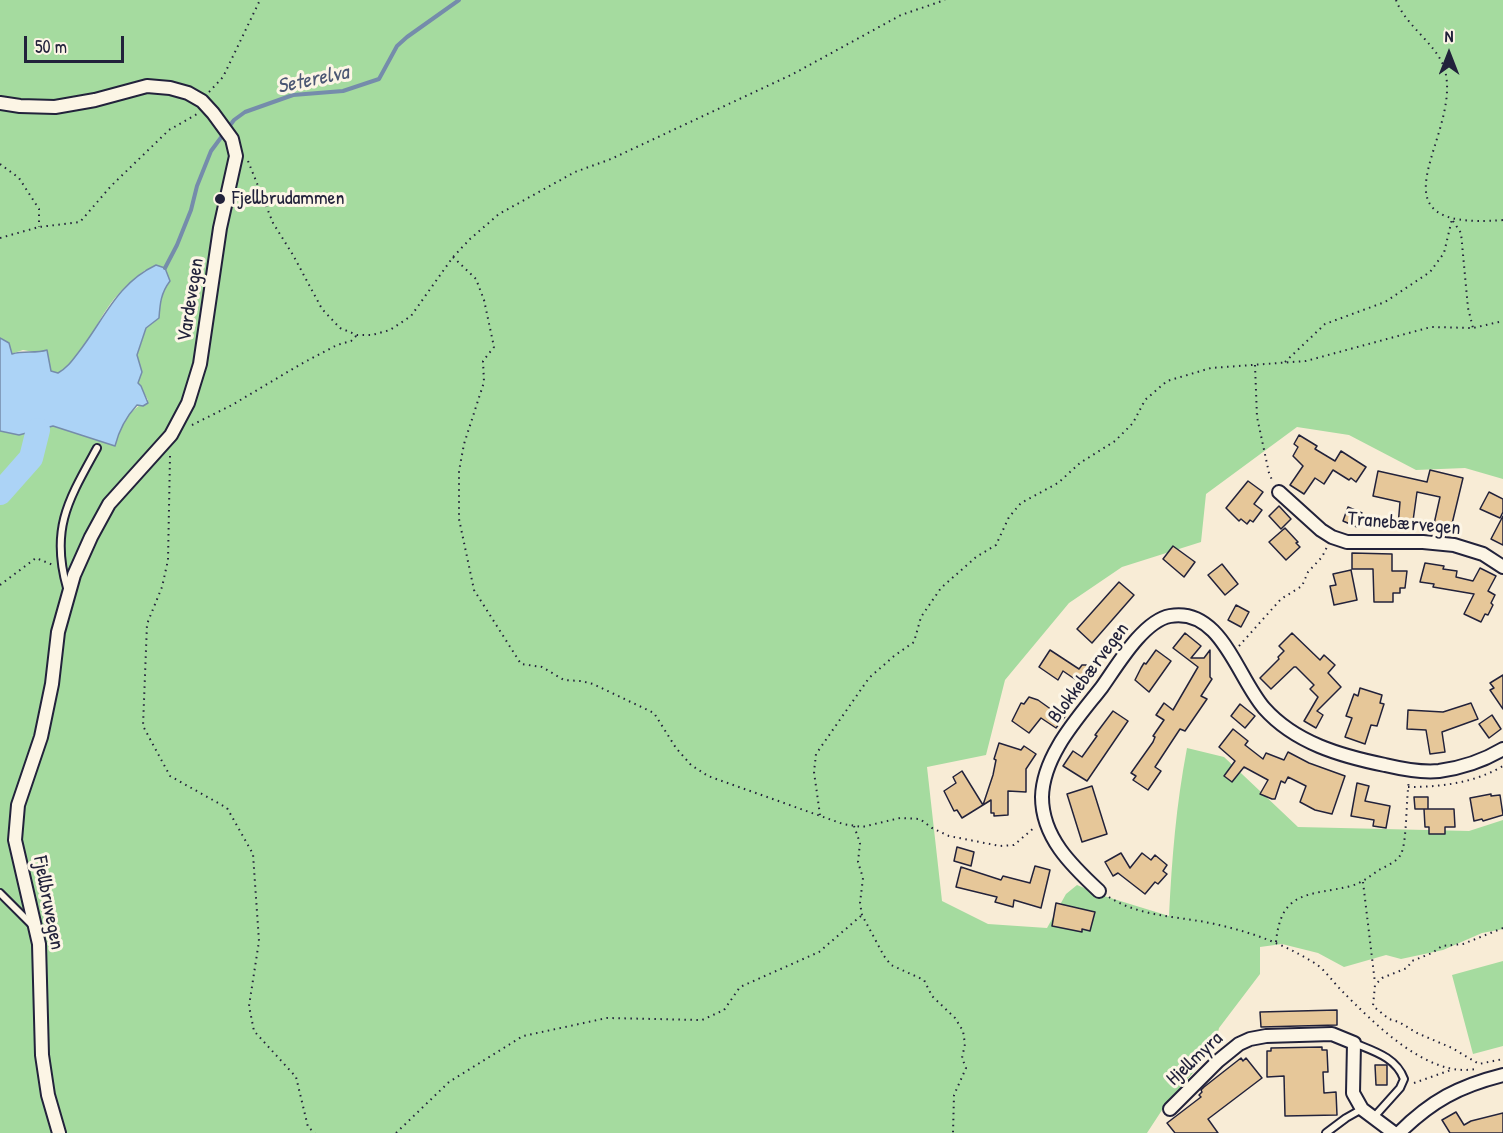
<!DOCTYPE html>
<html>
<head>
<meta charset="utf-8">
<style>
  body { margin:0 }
  #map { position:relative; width:1503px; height:1133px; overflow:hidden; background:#f8ecd6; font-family:"Patrick Hand",sans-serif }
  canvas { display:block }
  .north { position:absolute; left:1419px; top:24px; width:60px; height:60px; -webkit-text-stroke:4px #fcf5e5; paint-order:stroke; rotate:0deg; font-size:16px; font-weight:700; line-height:24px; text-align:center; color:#22223b }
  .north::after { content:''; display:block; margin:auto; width:21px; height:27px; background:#22223b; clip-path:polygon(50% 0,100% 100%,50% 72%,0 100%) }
  .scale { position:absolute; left:24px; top:36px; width:100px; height:27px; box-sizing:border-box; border:3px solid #22223b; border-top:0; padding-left:8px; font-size:18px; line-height:21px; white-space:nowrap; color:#22223b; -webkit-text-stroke:4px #fcf5e5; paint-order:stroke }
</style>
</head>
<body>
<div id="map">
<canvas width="1503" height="1133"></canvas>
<div class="north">N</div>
<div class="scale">50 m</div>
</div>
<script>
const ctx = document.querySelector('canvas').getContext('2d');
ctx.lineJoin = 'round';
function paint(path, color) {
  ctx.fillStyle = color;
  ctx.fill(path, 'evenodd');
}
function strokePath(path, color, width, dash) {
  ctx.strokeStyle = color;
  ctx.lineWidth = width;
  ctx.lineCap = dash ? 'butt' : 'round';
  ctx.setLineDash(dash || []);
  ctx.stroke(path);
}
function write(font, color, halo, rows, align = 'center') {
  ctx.font = font + ' "Patrick Hand",sans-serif';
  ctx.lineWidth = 6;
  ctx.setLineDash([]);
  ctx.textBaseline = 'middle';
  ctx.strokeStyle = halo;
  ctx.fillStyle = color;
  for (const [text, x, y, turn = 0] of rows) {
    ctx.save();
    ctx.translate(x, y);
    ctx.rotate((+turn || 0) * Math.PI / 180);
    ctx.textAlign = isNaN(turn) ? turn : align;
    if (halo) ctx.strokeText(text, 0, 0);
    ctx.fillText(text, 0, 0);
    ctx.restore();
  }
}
paint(new Path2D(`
  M0,0H1503V479L1465,468L1416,470L1349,435L1297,427L1206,494L1201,542L1122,567L1069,603L1005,680L986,755L927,767L942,901L988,924L1047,928L1066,894L1077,885L1104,896L1169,916C1172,857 1176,806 1187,748L1224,757L1298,827L1469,831L1503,820V929L1482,933L1443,950L1401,959L1386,955L1344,967L1318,953L1282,944L1260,947V974L1219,1028L1214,1048L1164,1107L1147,1133H0V431L19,435L53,426L115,446C121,424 128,411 148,400L138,383L140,375L137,356L146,328L159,318C159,303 161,293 170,281L145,270C134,279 123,288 114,299C95,322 85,357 58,373L51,371L39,353L23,350L11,354L9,343L0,338Z
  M1503,961V1046L1473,1054L1452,975Z`), '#a5db9f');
const water = new Path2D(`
  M156,265L165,268L170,281C161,293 160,303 159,318L146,328L137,355L142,372L138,383L141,386L148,403L143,406L137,405C125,418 119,430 115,446L53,426L19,435L0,431V338L9,343L12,354C24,350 35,354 47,350L51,371L58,373C67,368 72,361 78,353C104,320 116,284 156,265Z`);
paint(water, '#acd3f6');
strokePath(water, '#758cab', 1.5);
strokePath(new Path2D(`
  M165,268L177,245L191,210L197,186L211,151L234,120L245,112L293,95L343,91L379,79L397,46L407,37L459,0`), '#758cab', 4);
strokePath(new Path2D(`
  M0,493L31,458L38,430`), '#acd3f6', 24);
const building = new Path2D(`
  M1299,435L1317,446L1315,449L1335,461L1341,451L1366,467L1356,482L1351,478L1349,480L1333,470L1324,484L1315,478L1304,494L1290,485L1303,466L1293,456L1298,447L1294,444Z
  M1430,470L1463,478L1451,528L1434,524L1440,497L1417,492L1412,528L1398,526L1400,502L1373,496L1378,471L1427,482Z
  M1248,481L1263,492L1254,504L1262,510L1253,522L1250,520L1247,524L1241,519L1239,521L1226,508Z
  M1489,492L1503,499V512L1500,518L1480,509Z
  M1279,506L1291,519L1281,529L1269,516Z
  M1348,507L1362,513L1357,527L1343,521Z
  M1503,516V545L1491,539Z
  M1285,528L1298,542L1296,543L1300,547L1286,560L1269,542Z
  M1173,546L1195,562L1184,577L1163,559Z
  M1352,553L1392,554V571H1407L1405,588H1400V593H1393V602H1374L1373,569H1352Z
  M1425,563L1444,566L1443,569L1457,571L1456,577L1473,581L1480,568L1496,576L1488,591L1495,595L1491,603L1493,605L1488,615L1485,614L1481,622L1464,614L1474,594L1433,587L1434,584L1420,582Z
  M1222,564L1238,584L1225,595L1208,575Z
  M1351,570L1357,600L1334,605L1330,586L1336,585L1333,574Z
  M1119,582L1134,595L1092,643L1077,629Z
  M1236,605L1249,612L1241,627L1228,620Z
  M1185,633L1201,646L1191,658H1204L1210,650V677L1212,679L1201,696L1207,699L1185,731L1180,729L1155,767L1161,771L1148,790L1133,780L1136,776L1131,773L1153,742L1155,737L1153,736L1164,720L1156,715L1164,703L1173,710L1198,667L1173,648Z
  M1292,633L1320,660L1324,655L1335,665L1328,673L1341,687L1317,711L1323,715L1316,728L1304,721L1318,697L1310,689L1314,685L1296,667H1294L1271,689L1260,678L1279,659L1278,657L1284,651L1279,646Z
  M1050,650L1079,669L1082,665H1086L1096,671L1085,686L1063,671L1058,680L1039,667Z
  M1156,650L1171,661L1149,692L1135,680L1141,668L1144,663L1146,664Z
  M1503,675V709L1490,690L1494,688L1490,683Z
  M1360,688L1382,695L1380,703L1384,704L1377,726L1371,725L1365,744L1345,737L1352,718L1346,716L1354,694L1358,696Z
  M1029,697L1038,700L1052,710L1055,705L1067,714L1056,728L1041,718L1029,733L1012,721L1021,703L1024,704Z
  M1471,703L1478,719L1442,732L1445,752L1430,754L1426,730L1407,729L1408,710L1443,712Z
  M1240,704L1255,716L1245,728L1231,716Z
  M1113,711L1128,721L1087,781L1063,766L1073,751L1082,757L1097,736L1095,735Z
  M1492,715L1501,729L1489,738L1479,724Z
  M1233,729L1248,741L1245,745L1263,759L1266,753L1284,760L1288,752L1309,763L1345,776L1332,814L1315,810L1300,802L1306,786L1288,777L1285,783L1281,781L1275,799H1272L1260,794L1268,780L1244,767L1232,782L1224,776L1235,761L1219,747Z
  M999,743L1021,750L1024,746L1036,754L1026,769V792L1008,791V815L994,816V813H991V800L983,805L993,775L996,760L994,759Z
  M962,771L983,805L962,818L957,810L954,811L944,791L956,783L953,777Z
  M1357,783L1369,786L1365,801L1390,806L1386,828L1373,826L1374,820L1351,816Z
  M1092,786L1107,834L1082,842L1067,794Z
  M1491,794V796L1500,795L1503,815L1483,821L1482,819L1474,821L1470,798Z
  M1414,797H1428V809H1415Z
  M1424,809H1454L1455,827H1445V834H1429V827H1425Z
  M957,847L974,852L971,866L954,861Z
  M1121,853L1130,868L1142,853L1151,860L1155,855L1167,865L1163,871L1167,874L1158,884L1155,882L1145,894L1118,873L1113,876L1105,862Z
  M1035,866L1050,870L1041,908L1014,900L1013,907L995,902L997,897L956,887L961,867L1001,880L1003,876L1030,883Z
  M1056,903L1095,912L1090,931L1082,929V932L1052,926Z
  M1337,1010V1025L1261,1027L1260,1012Z
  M1322,1047V1050H1327L1328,1072H1323L1324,1093L1336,1092L1337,1115L1285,1116L1284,1076L1267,1077V1051H1271V1048Z
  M1241,1058L1243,1061L1246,1058L1262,1078L1208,1119L1218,1133H1175L1167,1123L1201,1097L1199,1095L1202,1092L1201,1090L1204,1087Z
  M1375,1065H1387V1085H1376Z
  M1456,1112L1464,1125L1471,1121L1503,1113V1133H1450L1442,1120Z`);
paint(building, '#e6c799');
strokePath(building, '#22223b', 1.5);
const service = new Path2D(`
  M67,588C50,528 69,499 97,448
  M0,893L32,925
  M1354,1043C1373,1051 1396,1057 1404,1079L1400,1088L1374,1117
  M1326,1133L1346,1118L1362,1109`);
const minor = new Path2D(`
  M0,103L20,106L55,107L95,100L147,86L170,88L188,93L202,101L213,113L232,139L236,156L220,228L200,364L188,403L171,435L109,504L91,537L74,575L58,632L52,684L41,737L18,805L15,840L39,944L42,1055L48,1095L59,1133
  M1279,492L1321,530L1332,537L1347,542H1423L1454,545L1483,554L1503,567
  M1099,891C1071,865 1042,837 1042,797C1043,755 1078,718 1102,687C1117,666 1143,621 1170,616C1221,607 1237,677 1264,708C1295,743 1341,756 1385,765C1402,769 1421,773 1439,771C1461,768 1483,761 1503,749
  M1170,1109L1218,1061L1239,1044L1250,1039L1266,1036L1332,1034L1354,1043L1353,1093L1362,1109L1394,1133
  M1399,1133C1431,1101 1459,1086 1503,1075`);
strokePath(service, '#22223b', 10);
strokePath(minor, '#22223b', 16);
strokePath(new Path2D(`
  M1396,0C1405,25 1435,43 1444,67C1466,134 1358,232 1503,220
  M209,92L223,77L260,0
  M248,161L273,223L293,255L322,309L340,328L357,335H372L390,330L411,316L453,257L470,239L499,214L575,172L611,159L793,74L901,15L945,0
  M0,164L19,178L39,209V227
  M1453,221L1461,233L1468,308L1473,328
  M0,238L39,227L80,222L111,186L169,130L197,114
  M453,257L476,279L484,300L494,347L483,361L484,382L464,444L459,471V519L474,590L521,664L542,667L564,680L581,681L593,684L654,713L676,748L691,765L708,776L843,824L862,827L900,818L920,819L932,828L949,836L1000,846L1014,845L1035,827
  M1285,362L1325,324L1385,302L1430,272L1444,253L1452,219
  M1255,365L1257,417L1269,473L1272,480
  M192,425L232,405L301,364L337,345L351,341L357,335
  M170,456L168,560L162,587L147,624L143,726L170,776L227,808L253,854L259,941L249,1006L254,1031L296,1077L308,1127L315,1133
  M0,585L36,558L53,565
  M1239,646L1281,599L1302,586L1308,572L1322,557L1327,547
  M1408,787C1441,787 1474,783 1503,766
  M820,815L814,772L816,754L869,678L894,656L914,642L921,617L941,588L976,557L996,545L1009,517L1021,503L1058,483L1080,463L1115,441L1133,423L1145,400L1167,381L1211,368L1306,361L1431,327L1473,328L1503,321
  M854,826L860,843L858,862L863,878L860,903L862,915L884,956L891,965L924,980L932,996L955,1018L963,1031L965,1044L962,1058L966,1068L954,1095L953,1133
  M1363,882L1375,983
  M1109,897C1141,918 1183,916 1219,925C1254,933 1286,945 1316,964C1326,971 1333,982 1342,991C1373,1022 1427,1078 1475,1069
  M1503,928L1463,944L1442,946L1432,953L1412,961L1407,968L1382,978L1375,985L1373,1006L1389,1019L1399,1022L1417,1033L1452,1048L1479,1064L1503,1059
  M1276,942C1281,889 1310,896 1351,886C1362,883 1370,876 1379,870C1386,866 1397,862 1401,854C1407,843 1406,798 1409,781
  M1414,1083L1451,1070
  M396,1133L449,1082L523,1036L607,1018L702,1020L724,1010L740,987L819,952L862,915`), '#22223b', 2, [1.5, 4.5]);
strokePath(service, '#fcf5e5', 6);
strokePath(minor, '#fcf5e5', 12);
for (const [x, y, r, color] of [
  [220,199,6,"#22223b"]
]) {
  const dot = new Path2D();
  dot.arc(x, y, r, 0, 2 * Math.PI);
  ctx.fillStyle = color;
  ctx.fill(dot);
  strokePath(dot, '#fcf5e5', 2);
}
write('20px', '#22223b', '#fcf5e5', [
  ["Fjellbrudammen",232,199]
], 'left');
write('20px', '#22223b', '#fcf5e5', [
  ["Vardevegen",191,300,-81],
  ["Tranebærvegen",1404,524,5],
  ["Blokkebærvegen",1089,673,-53],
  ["Fjellbruvegen",48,903,79],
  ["Hjellmyra",1195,1059,-43]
]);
write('italic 21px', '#4b5773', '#fcf5e5', [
  ["Seterelva",313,80,-12]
]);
</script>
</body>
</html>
